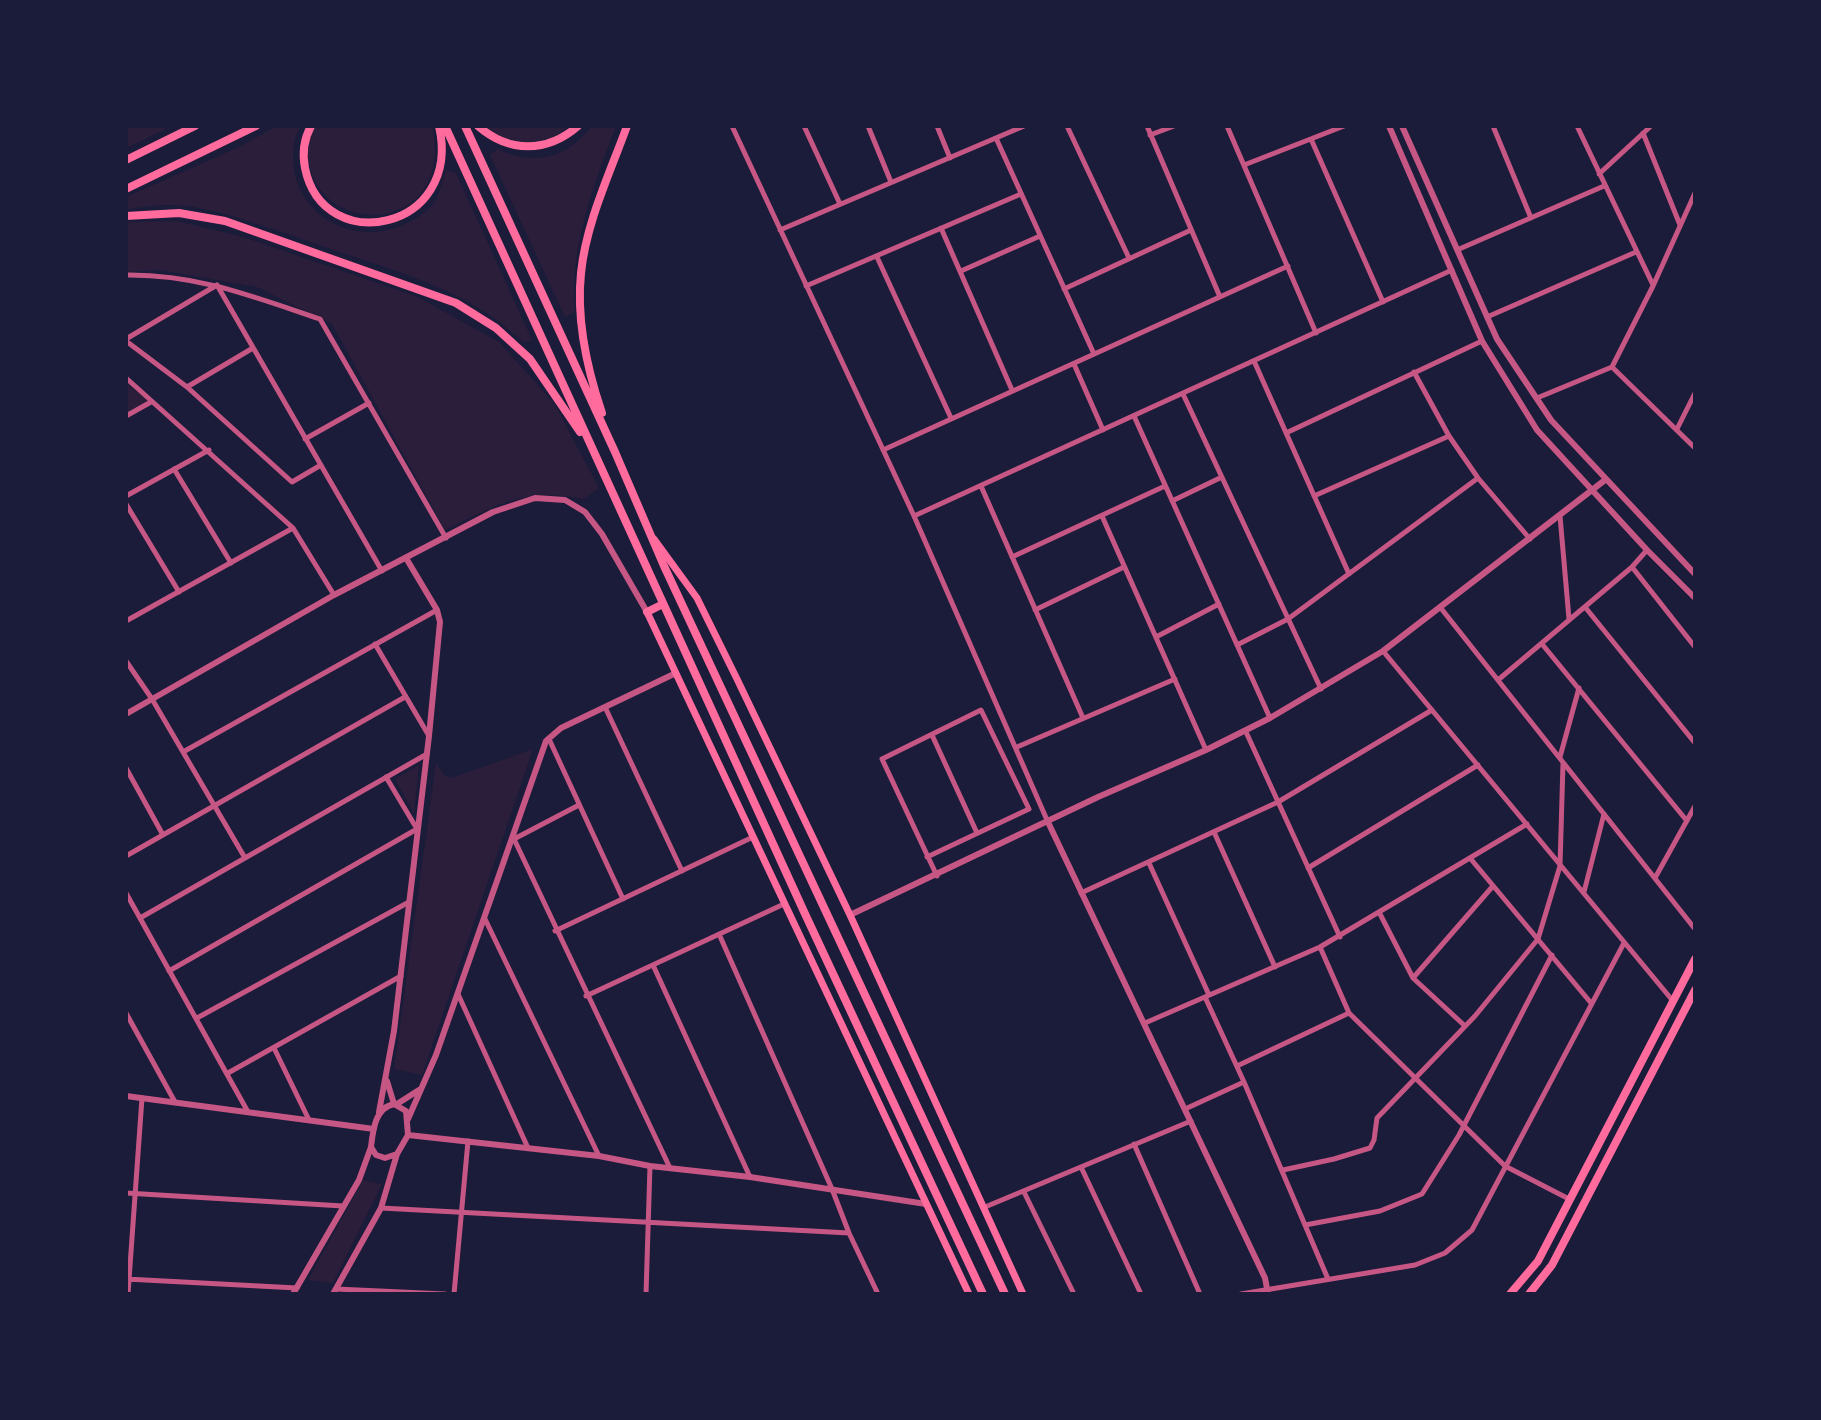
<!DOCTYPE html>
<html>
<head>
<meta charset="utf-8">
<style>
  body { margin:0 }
  #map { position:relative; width:1821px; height:1420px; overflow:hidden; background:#1b1b3a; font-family:Poppins,sans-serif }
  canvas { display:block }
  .frame { position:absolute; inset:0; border:128px solid #1b1b3a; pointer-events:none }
</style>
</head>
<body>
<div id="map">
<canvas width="1821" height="1420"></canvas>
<div class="frame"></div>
</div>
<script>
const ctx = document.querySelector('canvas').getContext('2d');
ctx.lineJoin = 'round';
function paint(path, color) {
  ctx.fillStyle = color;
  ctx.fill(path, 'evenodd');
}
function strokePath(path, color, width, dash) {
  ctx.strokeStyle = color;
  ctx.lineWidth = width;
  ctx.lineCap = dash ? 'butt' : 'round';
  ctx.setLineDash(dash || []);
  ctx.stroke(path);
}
paint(new Path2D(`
  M126,126H172L126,148Z
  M277,126H301C293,137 293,148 293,161C296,219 358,248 407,223C418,218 429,211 436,200C440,191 443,180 446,170L456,173L532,340L524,343C470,290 398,272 328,248C286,234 243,217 199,208C174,203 150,205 126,210V197L237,148Z
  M313,126H432C457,232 322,242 309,162C307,150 307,136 313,126Z
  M484,126H569C544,149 509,149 484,126Z
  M592,126H616C594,184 569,248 575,312L565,317L490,155L497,149C535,166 566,159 592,126Z
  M177,221L243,237L418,297L499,342L554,403L599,488L584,499C523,487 497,505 445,530L332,324L257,287L160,270L126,272V222Z
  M126,383L148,401L126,413Z
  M533,749L422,1075L394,1069L436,763L445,776L452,778Z
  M419,765L414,814L395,779Z
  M363,1180L382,1184L333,1283L308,1280Z`), '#2a1e3b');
strokePath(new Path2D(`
  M732,126L914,516L1047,820
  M804,126L840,204
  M868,126L891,182
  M937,126L950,158
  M1067,126L1129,258
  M1147,126L1220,297
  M1227,126L1316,333
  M1493,126L1531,218
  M1577,126L1653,285
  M1643,133L1680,225
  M1150,135L1174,126
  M996,138L1094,354
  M1311,139L1383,302
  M1244,165L1344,126
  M1599,174L1651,126
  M941,228L1012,390
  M780,230L1024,126
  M1457,250L1604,186
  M877,257L951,418
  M961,271L1040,236
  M126,275C197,274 254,297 320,319L446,538
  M806,286L1021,194
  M1064,289L1191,230
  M1487,317L1636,252
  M126,339L217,285L382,571
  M126,341L187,387L292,482L321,465
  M1254,361L1349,574
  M1074,364L1103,430
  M1612,367L1695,448
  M1414,372L1449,436L1478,478L1530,539
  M126,378L293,528L334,595
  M187,387L253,348
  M1183,394L1321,689
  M1537,398L1612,367L1653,286L1695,193
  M126,416L151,402
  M1134,416L1270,718
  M1677,429L1695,393
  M1286,433L1482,341
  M305,439L369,403
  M883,450L1288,266
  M174,469L231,563
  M981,486L1083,718
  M126,496L209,450
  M1314,496L1449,436
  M1172,501L1222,477
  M126,504L179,592
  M914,516L1452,270
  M1102,516L1206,750
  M1560,516L1569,619
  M1012,557L1165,486
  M1632,567L1695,647
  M1440,607L1695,929
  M1585,607L1695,743
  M1035,610L1124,567
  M126,621L293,528
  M1156,637L1219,604
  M375,644L429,736
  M1542,644L1687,821
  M1237,645L1288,619L1478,478
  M1383,651L1673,1001
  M126,661L152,699L245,858
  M1498,680L1632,567L1647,550
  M605,707L682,871
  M1246,732L1340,937
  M932,735L977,833
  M549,739L623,899
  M1017,747L1175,679
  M183,752L437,610
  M1560,757L1579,688
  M126,768L163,835
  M579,805L514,839L670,1168
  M1214,832L1275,967
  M126,856L405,697
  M927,857L1029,809L981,710L882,759L937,876
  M1470,858L1591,1003
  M1149,863L1209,995
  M1308,868L1478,765
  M1655,878L1695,806
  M1584,892L1604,814
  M126,893L248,1112
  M1081,893L1278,802L1432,710
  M1380,914L1413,978L1465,1026
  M140,918L427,754
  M485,919L599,1156
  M555,931L753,837
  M719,934L832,1189L849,1233
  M1320,947L1349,1013L1505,1166L1569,1199
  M653,965L750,1177
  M169,971L417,829L386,777
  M1413,978L1493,886
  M458,994L528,1148
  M586,996L784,904
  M1205,997L1244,1082L1328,1279
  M126,1013L175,1102
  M197,1018L409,902
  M1145,1023L1320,947L1527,824
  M274,1048L309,1120
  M1237,1066L1349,1013
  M228,1073L401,976
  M1185,1109L1244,1082
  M1134,1144L1200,1294
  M1081,1167L1141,1294
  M1283,1170L1334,1159L1370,1148L1374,1140L1377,1118L1475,1016L1538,939L1560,866L1563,763
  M1024,1192L1074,1294
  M126,1193L343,1206
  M985,1207L1191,1121
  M381,1208L849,1233L878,1294
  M1305,1225L1380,1211L1422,1194L1459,1135L1552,955
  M126,1279L297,1288
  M336,1289L445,1294
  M128,1294L142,1098
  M454,1294L468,1141
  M646,1294L650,1166
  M1241,1294L1415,1265L1445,1253L1472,1230L1624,943`), '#c65784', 5);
strokePath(new Path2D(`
  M1389,126L1482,341L1537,430L1647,550L1695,598
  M1402,126L1497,339L1551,420L1695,574
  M126,714L334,595L493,512L535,498L565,500L585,512L602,534L647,612
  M1047,820L1265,1278L1268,1294
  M850,915L1098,797L1206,750L1270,718L1383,651L1605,480
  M387,1081L394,1104
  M126,1096L374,1129
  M397,1104L419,1090
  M379,1112L394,1031L429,736L440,622L437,610L406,558
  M408,1119L436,1055L546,741L561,728L676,673
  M408,1135L599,1156L650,1166L750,1177L926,1204
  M293,1294L359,1180L371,1147
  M333,1294L381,1208L397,1154L408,1135L406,1111L394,1104C375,1108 373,1130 371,1147L376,1155L385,1158L397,1154`), '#c65784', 6);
strokePath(new Path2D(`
  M654,539L697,598L737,679L850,915L1023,1294
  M647,612L969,1294`), '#ff6b9d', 7);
strokePath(new Path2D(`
  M1510,1294L1538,1261L1695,959
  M1529,1294L1552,1265L1695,990`), '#ff6b9d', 8);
strokePath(new Path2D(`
  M311,126C304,139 302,153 305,168C323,258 463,231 439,126
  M445,126L806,916L983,1294
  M465,126L615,452L664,566L1005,1294
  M478,126C509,153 547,153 578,126
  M126,160L195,126
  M126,189L256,126
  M126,216L179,213L225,221L456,303L496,328L530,359L580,432
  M602,413C587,369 576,321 581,273C586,223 610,173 627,126
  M647,612L663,604`), '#ff6b9d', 8);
</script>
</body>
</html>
